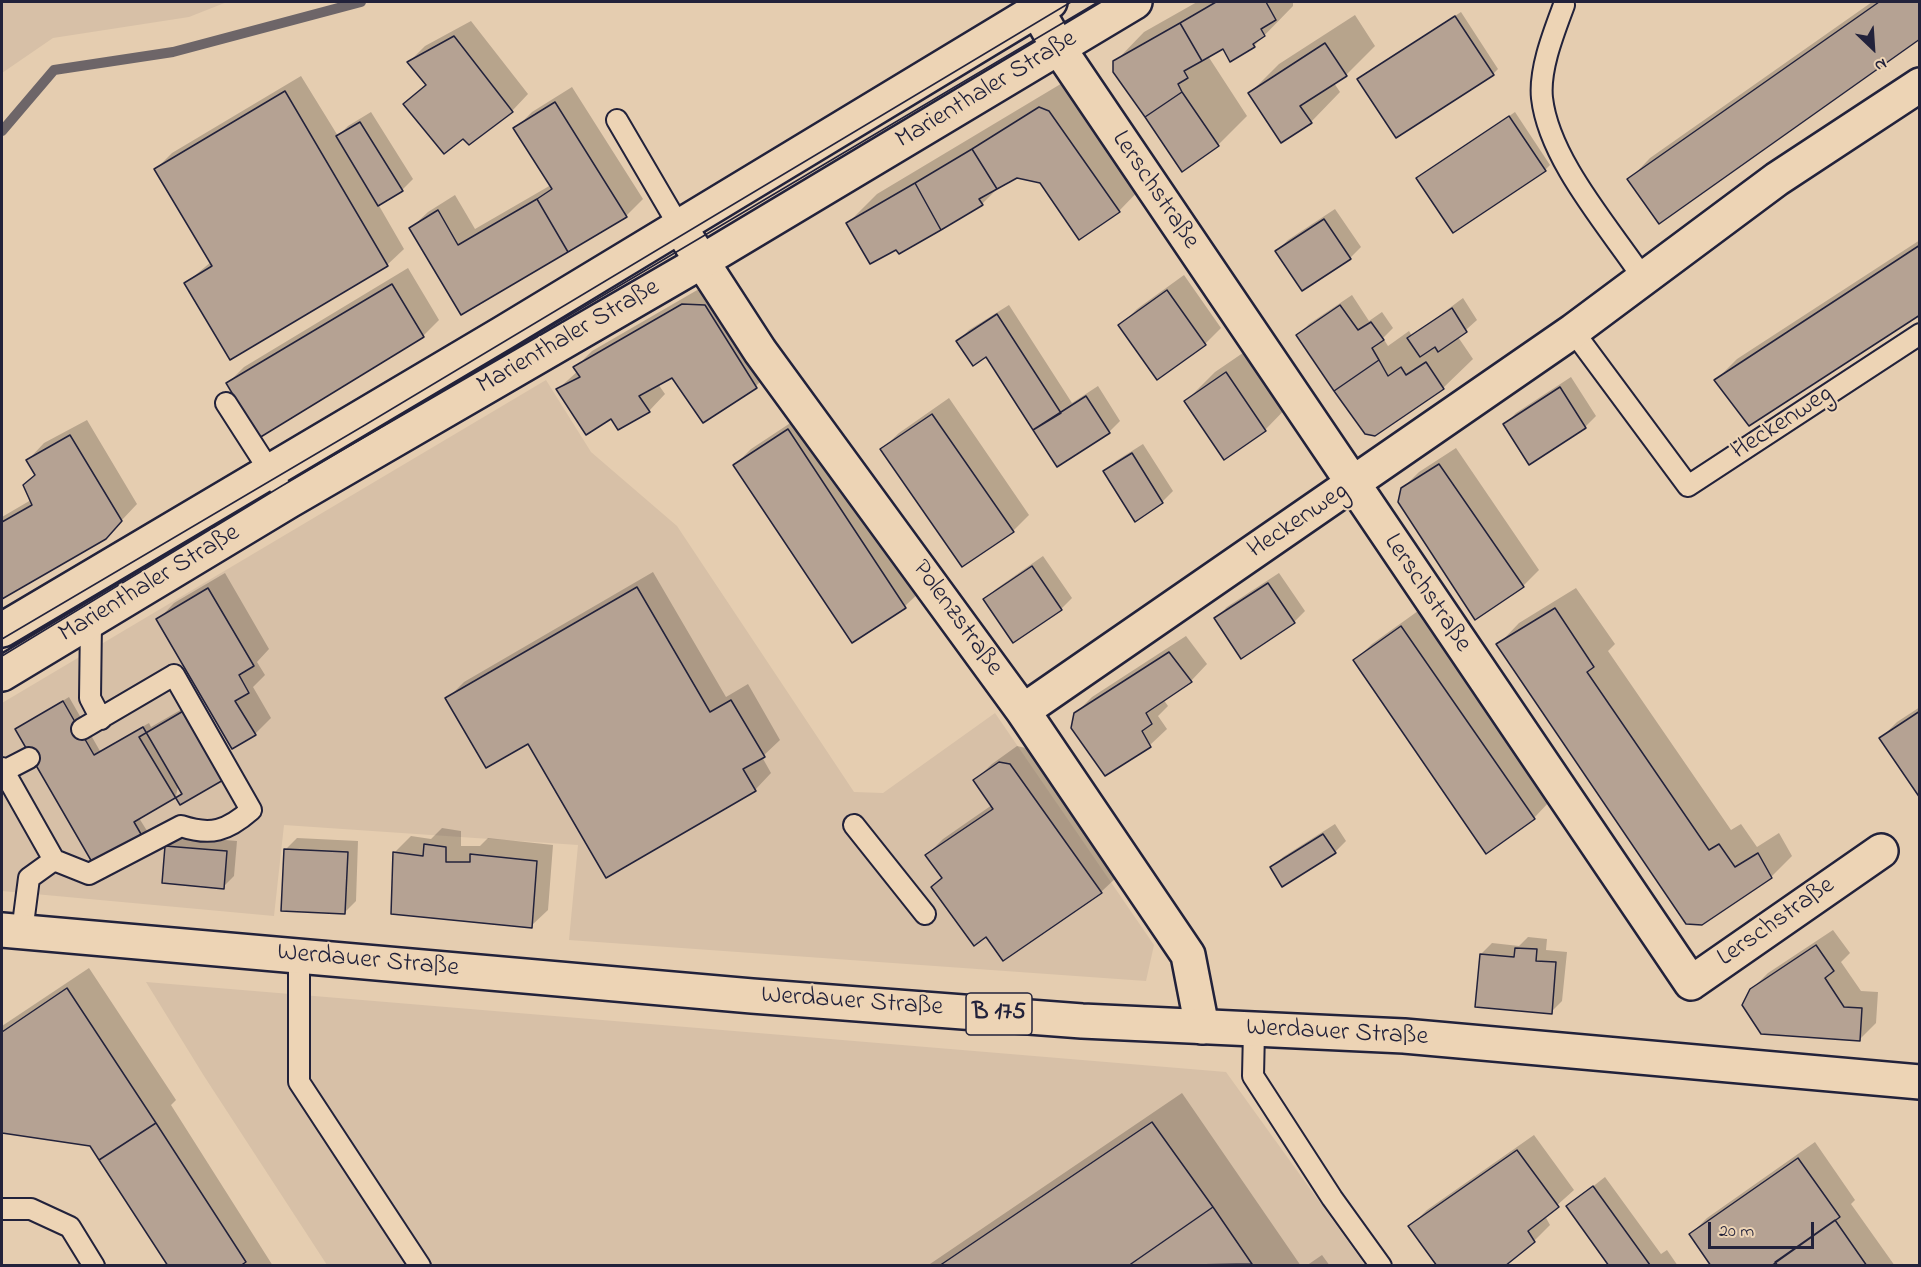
<!DOCTYPE html>
<html>
<head>
<meta charset="utf-8">
<style>
  body { margin:0 }
  #map { position:relative; width:1921px; height:1267px; overflow:hidden; background:#e5cdb0; font-family:"Indie Flower",sans-serif }
  canvas { display:block }
  .frame { position:absolute; inset:0; border:3px solid #22223b; pointer-events:none }
  .north { position:absolute; left:1843px; top:18px; width:60px; height:60px; -webkit-text-stroke:4px #edd4b5; paint-order:stroke; rotate:155deg; font-size:16px; font-weight:700; line-height:24px; text-align:center; color:#22223b }
  .north::after { content:''; display:block; margin:auto; width:21px; height:27px; background:#22223b; clip-path:polygon(50% 0,100% 100%,50% 72%,0 100%) }
  .scale { position:absolute; left:1708px; top:1222px; width:106px; height:27px; box-sizing:border-box; border:3px solid #22223b; border-top:0; padding-left:8px; font-size:18px; line-height:21px; white-space:nowrap; color:#22223b; -webkit-text-stroke:4px #edd4b5; paint-order:stroke }
</style>
</head>
<body>
<div id="map">
<canvas width="1921" height="1267"></canvas>
<div class="frame"></div>
<div class="north">N</div>
<div class="scale">20 m</div>
</div>
<script>
const ctx = document.querySelector('canvas').getContext('2d');
ctx.lineJoin = 'round';
function paint(path, color) {
  ctx.fillStyle = color;
  ctx.fill(path, 'evenodd');
}
function strokePath(path, color, width, dash) {
  ctx.strokeStyle = color;
  ctx.lineWidth = width;
  ctx.lineCap = dash ? 'butt' : 'round';
  ctx.setLineDash(dash || []);
  ctx.stroke(path);
}
function write(font, color, halo, rows, align = 'center') {
  ctx.font = font + ' "Indie Flower",sans-serif';
  ctx.lineWidth = 4.5;
  ctx.setLineDash([]);
  ctx.textBaseline = 'middle';
  ctx.strokeStyle = halo;
  ctx.fillStyle = color;
  for (const [text, x, y, turn = 0] of rows) {
    ctx.save();
    ctx.translate(x, y);
    ctx.rotate((+turn || 0) * Math.PI / 180);
    ctx.textAlign = isNaN(turn) ? turn : align;
    if (halo) ctx.strokeText(text, 0, 0);
    ctx.fillText(text, 0, 0);
    ctx.restore();
  }
}
paint(new Path2D(`
  M2,2H227L189,17L53,38L2,73Z
  M546,380L591,452L677,526L854,792L883,793L995,713L1154,945L1146,981L569,940L578,845L284,825L274,916L2,891V703Z
  M146,982L1226,1072L1365,1265H327L204,1076Z`), '#d7c0a7');
paint(new Path2D(`
  M1197,2H1293V6L1254,46L1223,47L1208,56L1247,116L1218,145L1115,62L1144,32Z
  M1872,2H1920V37L1629,180L1650,158Z
  M1461,12L1498,69L1493,74L1364,75Z
  M1355,15L1375,46L1346,75L1334,83L1340,92L1311,122L1250,93L1279,64Z
  M471,21L528,94L512,111L464,137L405,104L426,84L409,62L425,46Z
  M301,76L338,136L348,126L371,112L413,179L402,190L378,204L404,249L387,265L230,358L186,283L211,262L156,169L172,153Z
  M1069,79L1148,181L1119,211L1041,182L1017,177L1000,186L982,204L896,248L848,223L877,194Z
  M572,87L643,199L626,216L461,313L411,228L428,212L455,195L475,229L551,185L515,129L532,112Z
  M1515,112L1550,165L1545,170L1418,178Z
  M1335,209L1361,247L1350,258L1277,251L1288,240Z
  M1920,240V313L1716,380L1737,359Z
  M408,268L439,320L423,336L227,384L244,367Z
  M1184,275L1221,328L1205,344L1120,326L1137,309Z
  M699,289H722L772,370L756,386L672,376L658,384L665,394L649,411L612,417L558,389L578,371L575,368L592,351Z
  M1352,295L1369,321L1382,312L1393,328L1383,338L1388,346L1409,331L1412,336L1463,298L1477,320L1458,337L1473,359L1443,388L1375,434L1298,335L1309,324Z
  M1009,305L1072,403L1098,386L1120,421L1109,432L1058,465L987,355L958,341L969,330Z
  M1256,344L1294,400L1265,430L1186,401L1215,372Z
  M1571,377L1596,416L1585,427L1505,424L1516,413Z
  M949,398L1029,515L1013,531L882,449L899,433Z
  M804,414L922,590L905,606L852,641L735,465L751,449Z
  M87,420L137,504L105,538L2,597V517L31,500L36,474L28,460L44,443Z
  M1143,444L1173,491L1162,502L1105,472L1116,461Z
  M1456,448L1539,570L1523,586L1402,489L1419,472Z
  M1043,556L1072,598L1061,609L985,599L996,589Z
  M653,572L726,697L748,684L780,740L762,757L771,773L755,790L528,742L447,699L464,682Z
  M225,573L269,649L257,662L265,675L253,687L271,718L255,734L158,620L174,603Z
  M1279,573L1305,611L1294,622L1216,618L1227,607Z
  M1576,588L1615,644L1608,651L1731,830L1741,824L1757,847L1779,833L1792,856L1771,877L1702,923L1498,645L1519,623Z
  M1418,611L1550,801L1534,818L1355,660L1372,644Z
  M1186,636L1207,664L1191,681L1163,699L1168,706L1158,716L1167,729L1150,745L1106,774L1075,714L1092,697Z
  M69,697L100,751L149,723L151,727L196,701L176,796L139,818L149,834L144,839L17,729Z
  M1920,707V795L1881,738L1897,722Z
  M1017,746L1026,748L1118,876L1101,892L943,877L927,855L943,839L992,805L975,780L992,764Z
  M1335,824L1346,841L1335,852L1272,868L1283,857Z
  M442,828L461,831V846H480L488,838L553,845L548,910L531,926L394,853L411,836L431,839Z
  M178,836L237,841L234,876L223,887L166,847Z
  M297,838L358,841L356,901L345,912L286,849Z
  M1833,930L1850,953L1841,962L1861,991L1878,992L1876,1023L1859,1040L1751,990L1768,973Z
  M1528,937L1547,939L1546,950L1567,952L1562,1001L1551,1012L1481,954L1492,943L1519,946Z
  M89,968L176,1100L171,1105L273,1266H170L91,1144L2,1132V1026Z
  M1182,1093L1301,1266H927Z
  M1534,1135L1574,1190L1545,1216L1550,1225L1534,1241L1410,1226L1427,1210Z
  M1815,1142L1855,1200L1851,1204L1895,1266H1780L1776,1260L1691,1234L1707,1218Z
  M1605,1177L1661,1254L1667,1250L1678,1266H1611L1568,1206Z
  M1322,1255L1330,1266H1306Z`), '#0003');
strokePath(new Path2D(`
  M2,131L54,70L173,52L361,2`), '#6d6568', 10);
const building = new Path2D(`
  M1216,2H1266L1276,20L1261,29L1265,36L1253,44L1255,47L1230,62L1223,49L1202,61L1180,23Z
  M1879,2H1920V39L1659,224L1627,179Z
  M1455,16L1494,75L1396,138L1357,79Z
  M1180,23L1202,61L1184,71L1188,78L1178,84L1182,92L1145,117L1113,72V61Z
  M454,36L513,112L469,145L463,139L444,154L403,104L426,85L407,62Z
  M1325,43L1347,76L1300,106L1312,123L1281,143L1248,93Z
  M285,91L388,266L230,360L184,283L212,266L154,169Z
  M1182,92L1219,146L1182,172L1145,117Z
  M555,102L627,217L568,252L537,199L552,189L513,128Z
  M1039,107L1049,111L1120,212L1079,240L1040,183L1017,178L997,189L972,149Z
  M1509,116L1546,171L1453,233L1416,178Z
  M360,122L403,191L378,206L336,136Z
  M972,149L997,189L979,199L983,205L941,230L915,183Z
  M915,183L941,230L899,254L896,250L870,264L846,223Z
  M537,199L568,252L461,315L409,228L438,210L458,245Z
  M1324,219L1351,259L1302,291L1275,251Z
  M1920,245V315L1749,426L1714,380Z
  M392,284L424,337L259,438L226,383Z
  M1167,290L1206,345L1157,380L1118,325Z
  M682,304L705,305L757,388L703,423L672,378L639,396L650,412L618,430L611,419L586,435L556,389L580,377L573,367Z
  M1340,305L1358,330L1371,322L1384,340L1372,348L1379,360L1334,391L1296,335Z
  M1452,308L1467,332L1438,352L1435,347L1420,357L1407,338Z
  M997,314L1061,413L1033,430L986,357L973,366L956,341Z
  M1379,360L1388,376L1401,367L1406,375L1426,362L1444,389L1375,436L1365,434L1334,391Z
  M1226,372L1266,431L1224,460L1184,401Z
  M1560,387L1586,428L1529,465L1503,424Z
  M1086,396L1110,433L1057,467L1033,430Z
  M932,414L1014,532L962,567L880,449Z
  M788,429L906,608L852,643L733,465Z
  M70,435L122,521L106,539L2,599V522L32,505L23,485L35,475L26,460Z
  M1132,453L1163,503L1135,522L1103,471Z
  M1439,464L1524,587L1475,620L1398,502L1401,488Z
  M1032,566L1062,610L1013,643L983,599Z
  M1268,583L1295,623L1241,659L1214,618Z
  M637,587L710,712L731,700L765,757L743,769L756,791L606,878L528,744L486,768L445,698Z
  M208,588L254,666L239,675L249,693L235,701L256,735L232,749L156,619Z
  M1555,608L1594,667L1587,672L1709,850L1719,844L1735,867L1758,853L1772,878L1702,925L1686,924L1496,644Z
  M1401,626L1535,819L1486,854L1353,660Z
  M1169,652L1192,682L1146,713L1152,724L1142,731L1151,747L1105,776L1071,728L1074,713Z
  M63,701L94,755L143,727L182,794L134,822L145,841L96,869L15,729Z
  M185,710L225,779L180,805L139,737Z
  M1920,711V798L1879,738Z
  M999,762L1010,764L1102,893L1003,961L986,937L974,946L931,887L942,878L925,855L993,809L973,780Z
  M1323,834L1336,853L1282,887L1270,867Z
  M424,844L446,847V862H470V854L537,861L532,928L391,914L393,852L423,856Z
  M165,846L227,851L224,889L162,883Z
  M284,849L348,852L345,914L281,911Z
  M1816,945L1834,971L1825,978L1844,1007L1862,1008L1860,1041L1761,1034L1742,1005L1750,989Z
  M1515,948L1537,949L1536,961L1556,962L1552,1014L1475,1007L1480,954L1514,957Z
  M67,988L156,1123L99,1160L90,1146L2,1133V1032Z
  M1152,1122L1213,1207L1128,1266H939Z
  M156,1123L246,1262L240,1266H168L99,1160Z
  M1517,1150L1559,1207L1528,1231L1535,1242L1505,1266H1437L1408,1226Z
  M1798,1158L1840,1217L1771,1266H1711L1689,1234Z
  M1593,1186L1650,1265L1609,1266L1566,1206Z
  M1213,1207L1252,1264L1128,1266Z
  M1835,1220L1867,1266H1778L1775,1262Z`);
paint(building, '#b5a293');
strokePath(building, '#22223b', 1.5);
const service = new Path2D(`
  M1564,5C1554,32 1539,69 1542,98C1549,160 1609,227 1643,278
  M617,120L679,226
  M1573,331L1688,486L1920,334
  M226,403L289,501
  M91,621L90,698L101,719
  M2,768L54,860L29,878L22,932
  M4,771L29,758
  M854,825L925,914
  M54,860L89,874L181,826C211,836 227,831 251,810L174,675L82,729
  M299,955V1082L420,1266
  M1254,1030L1253,1076L1332,1198L1381,1266
  M2,1209H31L70,1227L94,1266`);
const minor = new Path2D(`
  M1037,10L1058,47L1691,983L1881,851
  M679,226L760,351L1023,711L1188,955L1202,1027
  M1023,711L1573,331L1777,179L1920,85`);
const secondary = new Path2D(`
  M2,630L503,333L1050,2
  M2,674L289,501L701,262L1135,2`);
const primary = new Path2D(`
  M2,930L752,996L1082,1021L1404,1036L1920,1082`);
strokePath(service, '#22223b', 24);
strokePath(minor, '#22223b', 38);
strokePath(secondary, '#22223b', 38);
strokePath(primary, '#22223b', 38);
strokePath(service, '#edd4b5', 20);
strokePath(minor, '#edd4b5', 33);
strokePath(secondary, '#edd4b5', 33);
strokePath(primary, '#edd4b5', 33);
strokePath(new Path2D(`
  M2,639L365,425L1071,2
  M2,656L280,487L1098,2`), '#22223b', 1.5);
for (const [x, y, w] of [
  [999,1014,66]
]) {
  const box = new Path2D();
  box.roundRect(x - w / 2, y - 21, w, 42, 4.5);
  ctx.fillStyle = '#edd4b5';
  ctx.fill(box);
  strokePath(box, '#22223b', 1.5);
}
write('bold 24px', '#22223b', null, [
  ["B 175",999,1014]
]);
write('26px', '#22223b', '#edd4b5', [
  ["Marienthaler Straße",987,91,-31],
  ["Lerschstraße",1154,191,56],
  ["Marienthaler Straße",569,338,-30],
  ["Heckenweg",1783,424,-33],
  ["Heckenweg",1299,522,-34],
  ["Marienthaler Straße",150,585,-31],
  ["Lerschstraße",1426,594,56],
  ["Polenzstraße",956,619,54],
  ["Lerschstraße",1777,923,-35],
  ["Werdauer Straße",368,962,5],
  ["Werdauer Straße",852,1003,4],
  ["Werdauer Straße",1337,1034,3]
]);
</script>
</body>
</html>
